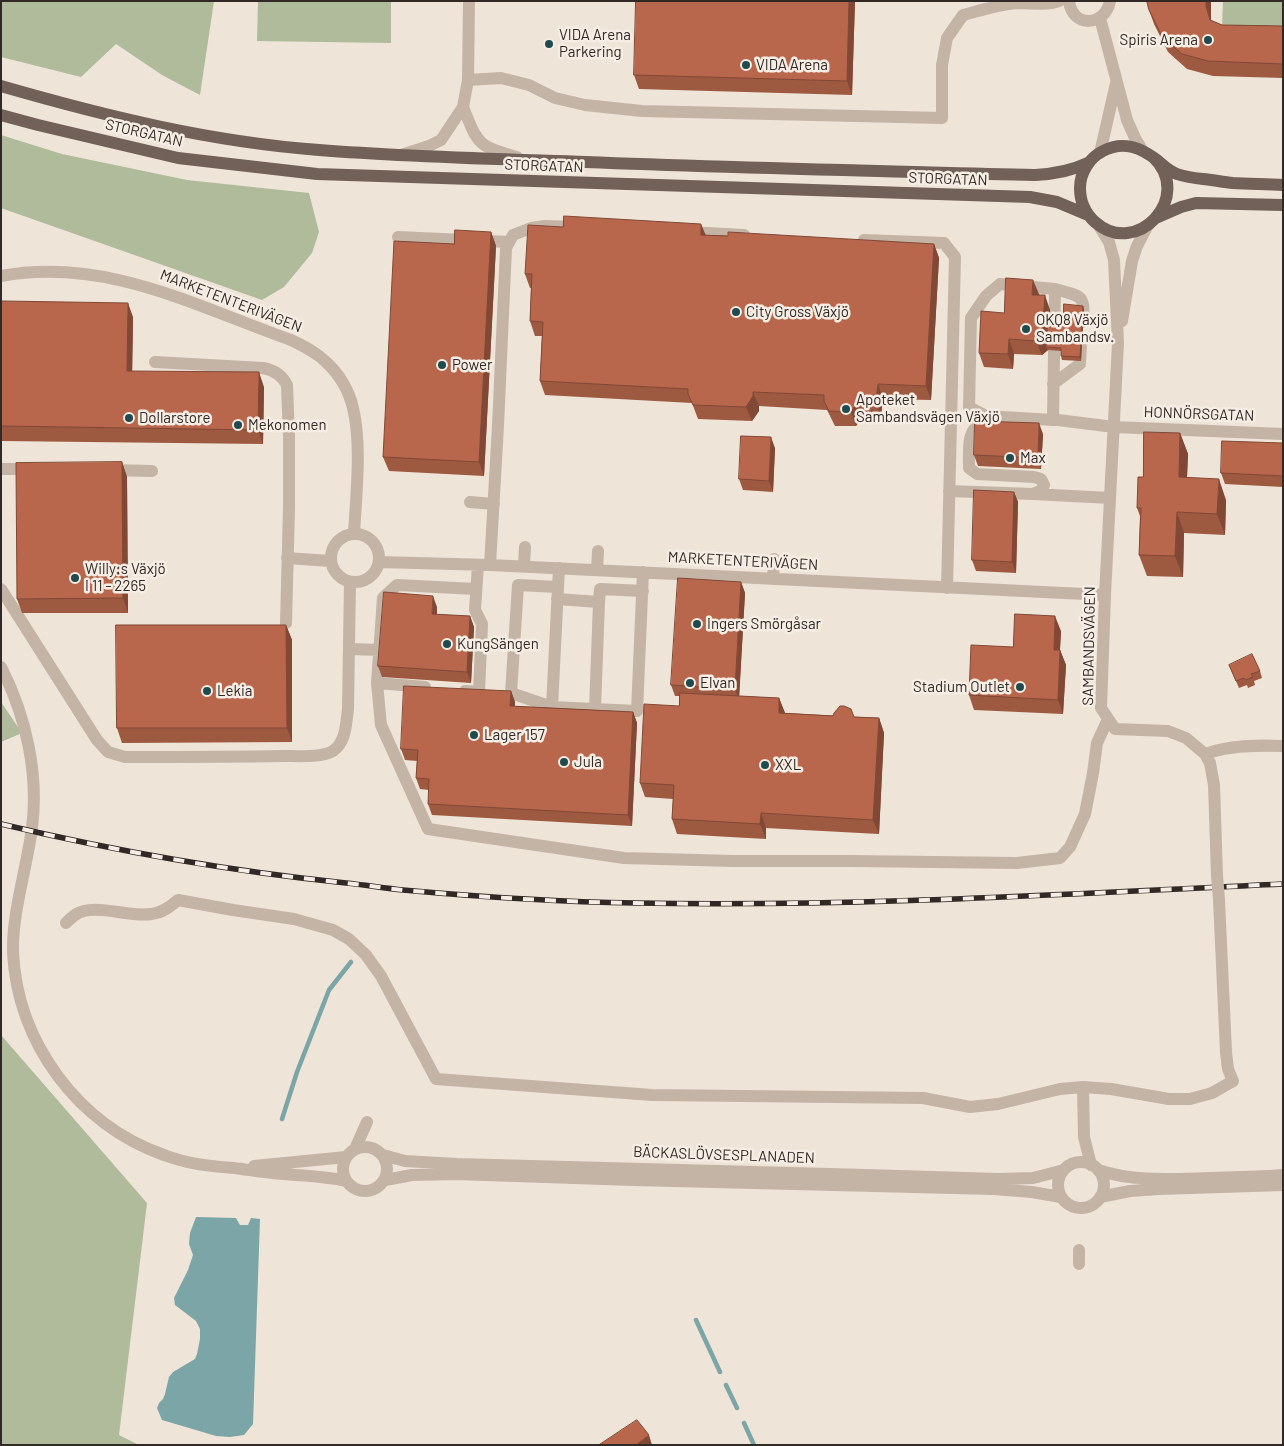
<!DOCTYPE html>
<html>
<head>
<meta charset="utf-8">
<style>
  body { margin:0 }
  #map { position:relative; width:1284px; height:1446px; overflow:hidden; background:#eee4d8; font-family:Barlow,sans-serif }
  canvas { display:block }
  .frame { position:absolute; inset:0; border:2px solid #312926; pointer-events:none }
</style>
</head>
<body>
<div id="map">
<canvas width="1284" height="1446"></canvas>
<div class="frame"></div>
</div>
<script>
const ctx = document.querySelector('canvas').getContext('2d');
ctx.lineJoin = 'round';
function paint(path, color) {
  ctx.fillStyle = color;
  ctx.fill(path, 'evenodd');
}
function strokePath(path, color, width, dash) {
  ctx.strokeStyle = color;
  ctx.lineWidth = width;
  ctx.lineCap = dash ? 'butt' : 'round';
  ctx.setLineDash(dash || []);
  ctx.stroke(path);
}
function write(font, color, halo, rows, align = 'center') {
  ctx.font = font + ' Barlow,sans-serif';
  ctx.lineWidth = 5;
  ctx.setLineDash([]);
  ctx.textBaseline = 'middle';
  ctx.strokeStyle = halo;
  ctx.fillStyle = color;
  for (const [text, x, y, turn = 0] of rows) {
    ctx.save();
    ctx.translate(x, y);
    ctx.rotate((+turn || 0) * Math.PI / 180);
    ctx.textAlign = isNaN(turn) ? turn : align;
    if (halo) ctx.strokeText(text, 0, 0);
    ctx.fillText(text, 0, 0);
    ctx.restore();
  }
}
paint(new Path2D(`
  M1,1H214L200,95L162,75L116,44L81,77L1,57Z
  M258,1H391V43L257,41Z
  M1223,1H1283V27L1222,26Z
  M1,135L62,154L187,180L309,193L319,232L312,253L284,287L262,300L1,208Z
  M1,702L22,733L1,742Z
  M1,1035L147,1203L119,1435L139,1445H1Z`), '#afbb9a');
paint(new Path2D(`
  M196,1217L236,1218L240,1225H248L251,1218L260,1219L253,1424L244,1435L230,1437L216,1436L162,1420L157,1408L159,1403L163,1399L165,1394L169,1377L173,1372L195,1359L197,1354L200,1339V1329L196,1321L175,1305L174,1298L188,1270L193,1255L189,1244L190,1233Z`), '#7ba5a7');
strokePath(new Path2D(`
  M282,1119L297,1072L329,990L351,962
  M696,1320L720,1372
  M726,1385L737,1408
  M744,1423L754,1445`), '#7ba5a7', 4.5);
strokePath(new Path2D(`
  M1069,1C1072,28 1105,27 1110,1
  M1100,18L1127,120L1135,138L1142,150
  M468,80L469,1
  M463,107C478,144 477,146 517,157
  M1100,153L1116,83
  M401,155L429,146L441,140L463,107L468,80L501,78L529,85L555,98L585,105L642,111L942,118V65L947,38L963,15C982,10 1000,4 1019,3C1032,3 1045,6 1059,1
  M1098,224L1109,242L1114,260L1118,343L1105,595L1101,708L1115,729L1168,731L1186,738L1205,754L1210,763L1214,785L1217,875
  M689,232L744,235
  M398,237L509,242
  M864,240L944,243L955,257L947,588
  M1,276C106,257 195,306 291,340C303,346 316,352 326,362C339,374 349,391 353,408C362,445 356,496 354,534
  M1055,289C1081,297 1085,293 1083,322
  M1122,321L1132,261L1137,246L1148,225
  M155,362L263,368C274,370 282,375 287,385L289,437V508L286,623
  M1053,384L1080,364L1081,345
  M1053,420L1055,289L1000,284L986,296L971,318L969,407L986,416L1053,420H1058L1114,427L1283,434
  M1,469H31
  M109,470L152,471
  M949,491L1033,494L1042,490L1044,485L1041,479L1034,477L977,474L969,468C969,443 966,433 986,416
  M1033,494L1110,498
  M470,502L494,504
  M331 558a24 24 0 1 1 48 0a24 24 0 1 1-48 0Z
  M287,558L330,561
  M379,562L490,565L1105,595
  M490,565L498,426L506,248L513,235L531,228L545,226L579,227
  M524,566L525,547
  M559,568L552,707L637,711L643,572
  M597,570L598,551
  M773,579L774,559
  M1,589L97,740L108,752L125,757C178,757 231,757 283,756C296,756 322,758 333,751C346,742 346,724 348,709L350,582
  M557,599L599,602L600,589L643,591
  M350,649L380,650
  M1,667C26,716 39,774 32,828C27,867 12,913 13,952C17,1042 78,1125 164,1155C188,1164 208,1166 234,1168C250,1170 266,1173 283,1174C305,1176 324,1176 346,1181
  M377,683L381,725L428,829L624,858L733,861H851L1017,863L1060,858L1070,847L1085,814L1093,773L1097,743L1108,719
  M425,687L377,683L383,598L397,585L476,589
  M465,691L479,692L482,624L475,610L478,565
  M552,707L511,693L518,585L558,587
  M595,709L599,602
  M1205,754C1229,745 1258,745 1283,746
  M66,923C69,920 72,917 75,915C94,902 129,918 151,914C162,913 170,907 178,900L233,910L294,919L333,930L349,939L366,955L381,976L436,1079L652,1095L923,1098L970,1107L998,1104L1060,1089L1083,1087L1111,1089L1169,1099H1190L1212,1093L1233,1081L1228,1069L1226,1052L1219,900
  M1083,1087L1084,1137L1091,1165
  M343 1169a22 22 0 1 1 44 0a22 22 0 1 1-44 0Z
  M355,1149L367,1122
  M383,1155L405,1161L457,1164L866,1175L998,1179L1033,1178L1064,1170
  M1058 1185a23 23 0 1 1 46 0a23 23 0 1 1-46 0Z
  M254,1166L346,1157
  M1098,1170C1133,1182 1172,1179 1209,1178C1234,1177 1258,1177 1283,1175
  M385,1180L412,1175L456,1174L633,1180L994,1189L1032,1192L1061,1197
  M1100,1197L1130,1191L1159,1189L1283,1185
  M1079,1264V1250`), '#c4b4a6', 12);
strokePath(new Path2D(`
  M1,86C105,116 211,142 319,150C408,157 497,159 586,162C735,168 885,171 1035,175C1055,174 1071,171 1088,163
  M1,115L38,125L178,158L317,174L1030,197L1057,202L1088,215
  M1153,157C1195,197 1136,259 1095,222C1085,213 1080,201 1080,188C1080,173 1089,158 1103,151C1124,140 1142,148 1158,161C1164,166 1170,172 1177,174C1185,177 1194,178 1203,179C1213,180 1223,182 1233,183C1250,184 1266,184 1283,185
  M1158,217L1181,207L1196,203L1283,205`), '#716158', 12);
const rail = new Path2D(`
  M1,824C115,851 229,871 346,883C365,885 384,888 403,890C481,897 558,902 636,903C852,907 1067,894 1283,884`);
strokePath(rail, '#312926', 5.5);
strokePath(rail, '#f6eee4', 4, [11]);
strokePath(new Path2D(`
  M1217,875L1219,900`), '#c4b4a6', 12);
paint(new Path2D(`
  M855,1L852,95L639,89L634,75Z
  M1147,1H1211V20L1222,25L1283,26V78L1213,76L1187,69L1168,52L1154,24L1149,10Z
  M491,232L496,246L484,476L389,471L383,457L454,244Z
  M705,235L934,244L939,258L931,400L883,399L881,416H863L856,426H835L827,410L759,406V411L752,421L698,419L692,403L545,395L540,381L542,336H535L530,321L531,288H530L525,274Z
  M1039,294L1050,310V315L1063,316L1084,309L1081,361L1062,360L1061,356V351L1048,350L1042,355L1014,354L1013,369L984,367L979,353L1004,313Z
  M1,301L133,317L132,371L264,387L263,444L1,441Z
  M1180,433L1188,454L1187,478L1226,500L1225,535L1184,533L1183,577L1147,576L1139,555L1140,516L1137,508L1143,477Z
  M1043,434L1041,469L978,466L974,455Z
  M1283,443V487L1225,484L1221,473Z
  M775,448L773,492L743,490L739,479Z
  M122,462L127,477L128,613H22L17,599Z
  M1014,492L1018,502L1016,573L976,571L972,560Z
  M741,582L745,593L739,696L779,698L785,713L879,718L884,733L879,834L766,828V839L677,834L672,819L673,799L645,797L640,783L679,706V696H675L671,685Z
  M437,607V615L470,616L474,627L471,683L382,677L378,666Z
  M286,625L292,640V742L122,743L117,728Z
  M1061,631L1060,650L1066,665L1063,714L974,710L969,695L1013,647Z
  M1229,665L1260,671L1262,678L1254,681L1255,685L1248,688L1247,685L1239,688Z
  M511,691L515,702V706L633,712L637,723L632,826L432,815L428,804L429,790L420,789L416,778L417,761L405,760L401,749Z`), '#9e5941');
paint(new Path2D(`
  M849,1H855L852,95L847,81Z
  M1206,1H1211V21L1206,6Z
  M701,224L707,238L701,235Z
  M491,232L496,246L484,476L479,462Z
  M934,244L939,258L931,400L926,386Z
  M1033,280L1039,294L1038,309L1032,295Z
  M1045,295L1050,310L1048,347H1046L1048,350L1042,355L1036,341Z
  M128,303L133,317L132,385L127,371Z
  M1083,306L1084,309L1081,361L1080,357Z
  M1009,339L1014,354L1013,369L1008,354Z
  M259,372L264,387L263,444L258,430Z
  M878,384L883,399L881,416L876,401Z
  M753,392L759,406V411L752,421L746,407Z
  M858,401L863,416L856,426L851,412Z
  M1039,423L1043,434L1041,469L1038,458Z
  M1180,433L1188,454L1186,499L1179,477Z
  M771,437L775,448L773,492L769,481Z
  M122,462L127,477L128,613L123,598Z
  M1219,479L1226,500L1225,535L1217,514Z
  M1014,492L1018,502L1016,573L1012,562Z
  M1177,512L1184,533L1183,577L1175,556Z
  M741,582L745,593L739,700L735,689Z
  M433,596L437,607L436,625L432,614Z
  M470,616L474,627L471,683L467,672Z
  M1055,616L1061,631L1059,664L1054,650Z
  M286,625L292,640V742L287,728Z
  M1060,650L1066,665L1063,714L1058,700Z
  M511,691L515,702L514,717L510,706Z
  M779,698L785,713L784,727L779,713Z
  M633,712L637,723L632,826L628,815Z
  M879,718L884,733L879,834L873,820Z
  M761,813L766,828V839L760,824Z
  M649,1435L652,1445H636Z`), '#814835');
const building = new Path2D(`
  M636,1H849L847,81L634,75Z
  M1147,1H1206V6L1210,20L1222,25L1283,26V64L1208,61L1182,54L1163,38L1149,10Z
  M564,216L701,224V235L728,236V232L934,244L926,386L878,384L876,401H858L851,412L829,411L824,401V395L753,392V396L746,407L693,405L688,394V389L540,381L543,322L530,321L532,274H525L528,225L563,227Z
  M455,230L491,232L479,462L383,457L394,241L454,244Z
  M1006,278L1033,280L1032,295H1045L1042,336L1036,341L1009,339L1008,354L979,353L981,311L1004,313Z
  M1,301L128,303L127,371L259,372L258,430L1,426Z
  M1064,304L1083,306L1080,357L1061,356V348L1046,347L1048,315L1063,316Z
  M975,421L1039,423L1038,458L974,455Z
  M1144,432L1180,433L1179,477L1219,479L1217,514L1177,512L1175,556L1139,555L1141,508H1137L1138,477H1143Z
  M741,436L771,437L769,481L739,479Z
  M1222,441L1283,443V476L1221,473Z
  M122,462L123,598L17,599L16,463Z
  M974,490L1014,492L1012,562L972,560Z
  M678,578L741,582L735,689L671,685Z
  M384,592L433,596L432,614L470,616L467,672L378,666Z
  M1015,614L1055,616L1054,650H1060L1058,700L969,695L971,645L1013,647Z
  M116,625H286L287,728H117Z
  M1252,654L1260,671L1251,674L1253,677L1246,680L1244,678L1236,681L1229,665Z
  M404,686L511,691L510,706L633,712L628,815L428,804L429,779L416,778L418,750L401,749Z
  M680,693L779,698V713L833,716L834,713L840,706H844L851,709L854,717L879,718L873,820L761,813L760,824L672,819L674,785L640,783L644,704L679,706Z
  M637,1420L649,1435L636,1445H599Z`);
paint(building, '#b8674c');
strokePath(building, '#814835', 1);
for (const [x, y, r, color] of [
  [1208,40,5,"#204a4e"],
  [549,44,5,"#204a4e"],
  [746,65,5,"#204a4e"],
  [736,312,5,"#204a4e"],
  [1026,329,5,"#204a4e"],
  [442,365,5,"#204a4e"],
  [846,409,5,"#204a4e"],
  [129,418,5,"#204a4e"],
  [238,425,5,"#204a4e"],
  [1010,458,5,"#204a4e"],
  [75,578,5,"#204a4e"],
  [697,624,5,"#204a4e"],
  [447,644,5,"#204a4e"],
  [690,683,5,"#204a4e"],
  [1020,687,5,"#204a4e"],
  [207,691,5,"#204a4e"],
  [474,735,5,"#204a4e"],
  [564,762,5,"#204a4e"],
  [765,765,5,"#204a4e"]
]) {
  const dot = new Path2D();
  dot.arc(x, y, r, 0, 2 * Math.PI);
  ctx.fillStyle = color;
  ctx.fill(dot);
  strokePath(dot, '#f6eee4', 2);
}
write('15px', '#312926', '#f6eee4', [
  ["VIDA Arena",559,35],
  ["Parkering",559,52],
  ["Spiris Arena",1198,40,"right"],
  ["VIDA Arena",756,65],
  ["City Gross Växjö",746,312],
  ["OKQ8 Växjö",1036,320],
  ["Sambandsv.",1036,337],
  ["Power",452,365],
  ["Apoteket",856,400],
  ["Sambandsvägen Växjö",856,417],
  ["Dollarstore",139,418],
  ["Mekonomen",248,425],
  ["Max",1020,458],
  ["Willy:s Växjö",85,569],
  ["I 11 - 2265",85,586],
  ["Ingers Smörgåsar",707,624],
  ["KungSängen",457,644],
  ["Elvan",700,683],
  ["Stadium Outlet",1010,687,"right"],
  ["Lekia",217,691],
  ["Lager 157",484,735],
  ["Jula",574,762],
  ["XXL",775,765]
], 'left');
write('15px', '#312926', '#f6eee4', [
  ["STORGATAN",144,133,13],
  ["STORGATAN",544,166,2],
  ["STORGATAN",948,179,2],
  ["MARKETENTERIVÄGEN",231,301,21],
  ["HONNÖRSGATAN",1199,414,2],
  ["MARKETENTERIVÄGEN",743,561,3],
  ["SAMBANDSVÄGEN",1089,646,-89],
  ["BÄCKASLÖVSESPLANADEN",724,1155,2]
]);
</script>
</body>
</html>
